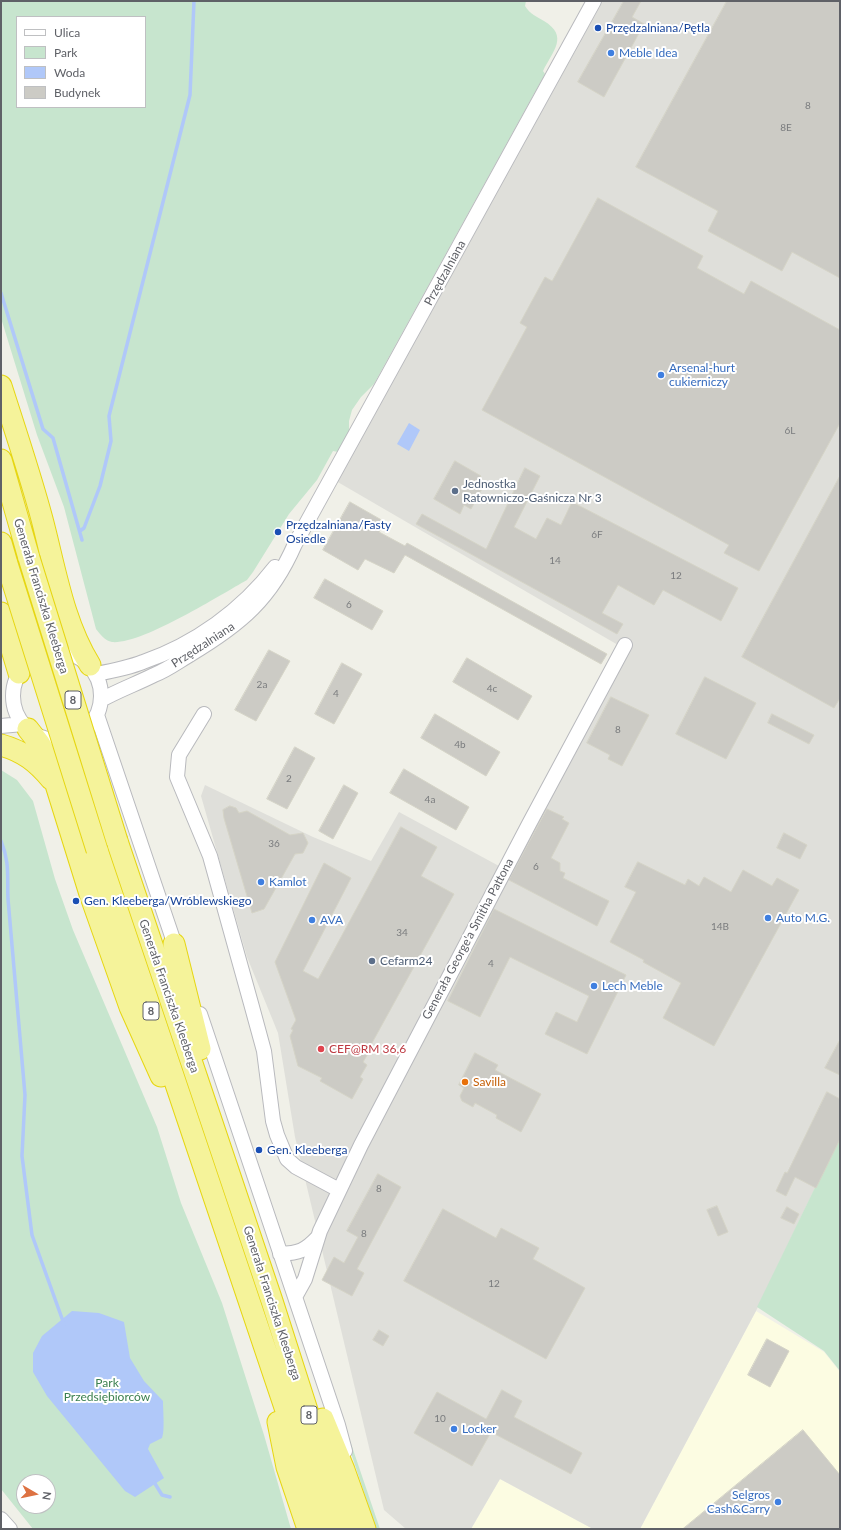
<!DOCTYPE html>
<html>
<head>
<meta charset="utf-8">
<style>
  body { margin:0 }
  #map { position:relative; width:841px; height:1530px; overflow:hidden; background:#f0f0e8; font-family:Lato,sans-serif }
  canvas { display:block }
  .frame { position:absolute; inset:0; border:2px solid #5f6167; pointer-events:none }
  .legend { position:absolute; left:16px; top:16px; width:130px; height:92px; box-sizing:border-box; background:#fff; border:1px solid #bfc0c2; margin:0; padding:5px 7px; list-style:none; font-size:12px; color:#5f6167 }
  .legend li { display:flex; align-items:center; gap:8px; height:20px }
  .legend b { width:20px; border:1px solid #bfc0c2 }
  .north { position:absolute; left:16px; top:1474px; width:40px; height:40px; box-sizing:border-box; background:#fff; border:1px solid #bfc0c2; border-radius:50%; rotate:99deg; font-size:11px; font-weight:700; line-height:16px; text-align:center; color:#5f6167 }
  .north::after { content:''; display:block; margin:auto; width:14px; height:18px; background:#dd7242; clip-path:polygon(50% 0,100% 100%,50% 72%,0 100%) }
</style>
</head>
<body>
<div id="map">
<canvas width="841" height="1530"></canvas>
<div class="frame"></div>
<ul class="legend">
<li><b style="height:5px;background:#fff"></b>Ulica</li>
<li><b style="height:11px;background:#c7e5ce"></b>Park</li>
<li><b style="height:11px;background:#b0c8f9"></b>Woda</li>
<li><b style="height:11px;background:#cccbc5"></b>Budynek</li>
</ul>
<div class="north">N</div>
</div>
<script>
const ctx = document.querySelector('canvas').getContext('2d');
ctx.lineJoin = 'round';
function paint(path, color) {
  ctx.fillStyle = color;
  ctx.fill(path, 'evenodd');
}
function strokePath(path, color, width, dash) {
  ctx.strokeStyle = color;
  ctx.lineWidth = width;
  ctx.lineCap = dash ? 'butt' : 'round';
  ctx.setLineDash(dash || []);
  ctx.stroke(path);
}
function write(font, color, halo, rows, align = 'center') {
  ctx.font = font + ' Lato,sans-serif';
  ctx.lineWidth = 4;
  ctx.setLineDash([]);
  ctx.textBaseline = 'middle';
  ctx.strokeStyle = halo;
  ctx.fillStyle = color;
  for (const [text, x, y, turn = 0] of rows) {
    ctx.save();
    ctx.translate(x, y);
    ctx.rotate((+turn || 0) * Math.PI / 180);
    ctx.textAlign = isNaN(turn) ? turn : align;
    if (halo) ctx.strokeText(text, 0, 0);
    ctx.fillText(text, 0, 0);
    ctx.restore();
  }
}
paint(new Path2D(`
  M756,1311L824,1352L840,1372V1529H640Z
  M500,1479L593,1529H471Z`), '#fcfce2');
paint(new Path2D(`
  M603,1H840V1136L756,1311L640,1529H593L500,1479L471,1529H406L384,1510L295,1137L278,1033L247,957L201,796L205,785L313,837L371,861L399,812L499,866L618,645L336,481Z`), '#dfdfda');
paint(new Path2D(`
  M1,1H526L525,6C530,14 537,17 544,21C569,36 553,51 543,71L545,74L374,384L361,397L352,410L349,421V432L338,452L333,451L317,480L289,514L253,572L247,580C220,595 141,645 112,642C105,641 100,634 96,629L64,507L37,435L1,318ZM17,17H145V107H17Z
  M1,770L17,780L33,801L55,879L73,930L157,1127L181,1203L222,1303L264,1435L291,1529H33L1,1489ZM24,1482H48V1506H24Z
  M840,1136V1371L824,1351L757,1307Z
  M305,1313L307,1314L380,1529H376Z`), '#c7e5ce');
paint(new Path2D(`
  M409,423L420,430L409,451L397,444Z
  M72,1311L99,1313L124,1322L130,1358L144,1381L163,1401C163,1411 165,1431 162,1438L150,1444L148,1449L164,1478L135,1497L125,1491L47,1396L33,1372V1353L42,1336Z`), '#b0c8f9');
strokePath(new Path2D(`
  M1,293L43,429L53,438L82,540
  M80,531L84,528L100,486L111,441L109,416L190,95L194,1
  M1,841C10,862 7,878 8,899L25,1095L22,1156L32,1235L64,1324
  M154,1482L162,1495L170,1497`), '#b0c8f9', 3.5);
const building = new Path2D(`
  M624,1H641L632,17L644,24L604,97L578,82Z
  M727,1H840V278L792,252L782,271L708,231L718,211L636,167Z
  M598,198L703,256L697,268L744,294L751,281L840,330V423L759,571L724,553L729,545L482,410L527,327L520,323L545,277L552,281Z
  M455,461L481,476L476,483L483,487L471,509L464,505L460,514L434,499Z
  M525,468L540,476L514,527L536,539L547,518L561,525L572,502L738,588L721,621L663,590L654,605L618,585L602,613L623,624L617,634L416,524L422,514L486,549Z
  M840,476V698L834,708L742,657Z
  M350,502L385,522L379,532L405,546L407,543L607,654L601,664L405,555L394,573L365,559L358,570L323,550Z
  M325,579L383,611L372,630L314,598Z
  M269,650L290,661L256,721L235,710Z
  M467,658L532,696L518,720L453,682Z
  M342,663L362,674L334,724L315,714Z
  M705,677L756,703L726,759L676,734Z
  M611,697L649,715L622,766L608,759L610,755L587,743Z
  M435,714L500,752L486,776L421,738Z
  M772,714L814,735L809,744L768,723Z
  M295,747L315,758L287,809L267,799Z
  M404,769L469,807L456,830L390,793Z
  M344,785L358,793L333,839L319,831Z
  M230,806L236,808L239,813L247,811L290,835L303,833L308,843L303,853L295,854L264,909L252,913L224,818L223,810Z
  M547,809L564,817L562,819L569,823L551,858L560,863V871L565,873L563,878L609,901L597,926L509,880Z
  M401,827L437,847L421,876L454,894L367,1052H369L363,1062L367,1065L360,1077L363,1079L352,1099L320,1081L322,1078L298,1066L290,1036L293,1030L291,1029L296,1020L275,962L324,863L351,878L303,971L318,979Z
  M784,833L807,845L800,859L777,848Z
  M638,862L685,885L688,879L699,886L704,877L731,892L743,870L772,886L777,878L799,890L714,1046L663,1018L681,983L643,962L644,960L610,942L636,892L625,887Z
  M494,909L626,975L587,1054L545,1034L556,1012L577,1022L589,996L510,957L480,1017L448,1001Z
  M840,1040V1075L825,1068Z
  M475,1053L498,1065L495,1070L541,1094L521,1132L496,1118L497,1115L475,1103L473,1107L462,1101L460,1096L464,1088L459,1085Z
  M827,1092L840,1099V1139L816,1188L795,1177L786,1196L776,1191L785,1172L787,1173Z
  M378,1174L401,1187L357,1269L364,1273L352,1296L322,1280L334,1257L344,1263L358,1237L347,1231Z
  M717,1206L728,1232L718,1236L707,1210Z
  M787,1207L799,1214L794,1224L781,1218Z
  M443,1209L496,1238L501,1228L539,1248L533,1259L585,1288L546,1359L404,1281Z
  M379,1330L389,1336L383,1346L373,1340Z
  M767,1339L789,1351L770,1387L748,1375Z
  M502,1390L522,1401L514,1417L582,1453L571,1474L491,1432L472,1466L414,1433L437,1392L486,1419Z
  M803,1430L840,1475V1529H683Z`);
paint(building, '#cccbc5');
strokePath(building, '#d5d4c7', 1);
const minor = new Path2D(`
  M13 696a44 44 0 1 1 88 0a44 44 0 1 1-88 0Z
  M96,674C112,671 128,668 143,662C195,644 242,610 275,567
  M101,700C119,690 136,684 154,675C167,670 179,661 191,654C241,624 271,599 295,544L594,1
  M204,714L179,755L177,777L210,856L252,1007L264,1051L273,1121L277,1135L287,1159L296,1167L339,1190
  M97,715L177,951
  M1,726L23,724
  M200,1014L338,1425L345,1451
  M280,1254C299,1253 305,1251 318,1237
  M295,1297L305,1279L320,1231L361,1145L529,824L625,645
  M1,1519L10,1529`);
const highway = new Path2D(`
  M1,386C15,430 30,474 42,519C55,568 63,622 90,665
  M1,460L29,558
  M1,543L7,564
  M1,613L19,673
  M28,729L39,743L48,759L90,894L130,1007L161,1076
  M1,745C23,751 37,762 51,779
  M117,841L272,1301L345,1529
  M97,850L326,1529
  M174,944L200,1049
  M323,1419L344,1470L365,1529
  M278,1422L287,1467L308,1529`);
strokePath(minor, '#b8b9bd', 16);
strokePath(highway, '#e6d612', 23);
strokePath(minor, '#fff', 14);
strokePath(highway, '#f5f39a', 21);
const highwayBridge = new Path2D(`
  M29,558L117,841
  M7,564L97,850`);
strokePath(highwayBridge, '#e6d612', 23, []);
strokePath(highwayBridge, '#f5f39a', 21);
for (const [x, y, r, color] of [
  [598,28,4,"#1a4fb4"],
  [611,53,4,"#3f7fe0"],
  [661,375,4,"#3f7fe0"],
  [455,491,4,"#5c6f8a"],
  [278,532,4,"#1a4fb4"],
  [261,882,4,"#3f7fe0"],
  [76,901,4,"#1a4fb4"],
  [768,918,4,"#3f7fe0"],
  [312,920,4,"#3f7fe0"],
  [372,961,4,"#5c6f8a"],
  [594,986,4,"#3f7fe0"],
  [321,1049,4,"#e0444e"],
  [465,1082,4,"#e8710a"],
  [259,1150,4,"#1a4fb4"],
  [454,1429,4,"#3f7fe0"],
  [778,1502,4,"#3f7fe0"]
]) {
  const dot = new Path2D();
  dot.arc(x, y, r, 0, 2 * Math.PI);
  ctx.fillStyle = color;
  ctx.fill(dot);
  strokePath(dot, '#fff', 1.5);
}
write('10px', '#7a7c7e', null, [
  ["8",808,106],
  ["8E",786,128],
  ["6L",790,431],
  ["6F",597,535],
  ["14",555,561],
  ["12",676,576],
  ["6",349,605],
  ["2a",262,685],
  ["4c",492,689],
  ["4",336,694],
  ["8",618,730],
  ["4b",460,745],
  ["2",289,779],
  ["4a",430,800],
  ["36",274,844],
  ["6",536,867],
  ["14B",720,927],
  ["34",402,933],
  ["4",491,964],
  ["8",379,1189],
  ["8",364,1234],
  ["12",494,1284],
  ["10",440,1419]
]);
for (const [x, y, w] of [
  [73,700,16],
  [151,1011,16],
  [309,1415,16]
]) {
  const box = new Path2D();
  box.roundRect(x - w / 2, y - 9, w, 18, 3);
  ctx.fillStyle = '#fff';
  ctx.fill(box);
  strokePath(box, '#5f6167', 1);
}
write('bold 11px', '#5f6167', null, [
  ["8",73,700],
  ["8",151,1011],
  ["8",309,1415]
]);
write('12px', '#164399', '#fff', [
  ["Przędzalniana/Pętla",606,28],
  ["Przędzalniana/Fasty",286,525],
  ["Osiedle",286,539],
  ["Gen. Kleeberga/Wróblewskiego",84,901],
  ["Gen. Kleeberga",267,1150]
], 'left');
write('12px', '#366cbe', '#fff', [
  ["Meble Idea",619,53],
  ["Arsenal-hurt",669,368],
  ["cukierniczy",669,382],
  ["Kamlot",269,882],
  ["Auto M.G.",776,918],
  ["AVA",320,920],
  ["Lech Meble",602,986],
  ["Locker",462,1429],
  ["Selgros",770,1495,"right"],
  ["Cash&Carry",770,1509,"right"]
], 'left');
write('12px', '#5f6167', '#fff', [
  ["Przędzalniana",445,273,-61],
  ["Generała Franciszka Kleeberga",41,596,73],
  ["Przędzalniana",203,645,-33],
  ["Generała George'a Smitha Pattona",468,939,-62],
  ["Generała Franciszka Kleeberga",169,996,71],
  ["Generała Franciszka Kleeberga",272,1303,72]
]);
write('12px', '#4e5e75', '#fff', [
  ["Jednostka",463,484],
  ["Ratowniczo-Gaśnicza Nr 3",463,498],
  ["Cefarm24",380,961]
], 'left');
write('12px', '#be3a42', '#fff', [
  ["CEF@RM 36,6",329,1049]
], 'left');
write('12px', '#c56008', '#fff', [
  ["Savilla",473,1082]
], 'left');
write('12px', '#3c8150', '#fff', [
  ["Park",107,1383],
  ["Przedsiębiorców",107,1397]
]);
</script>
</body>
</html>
